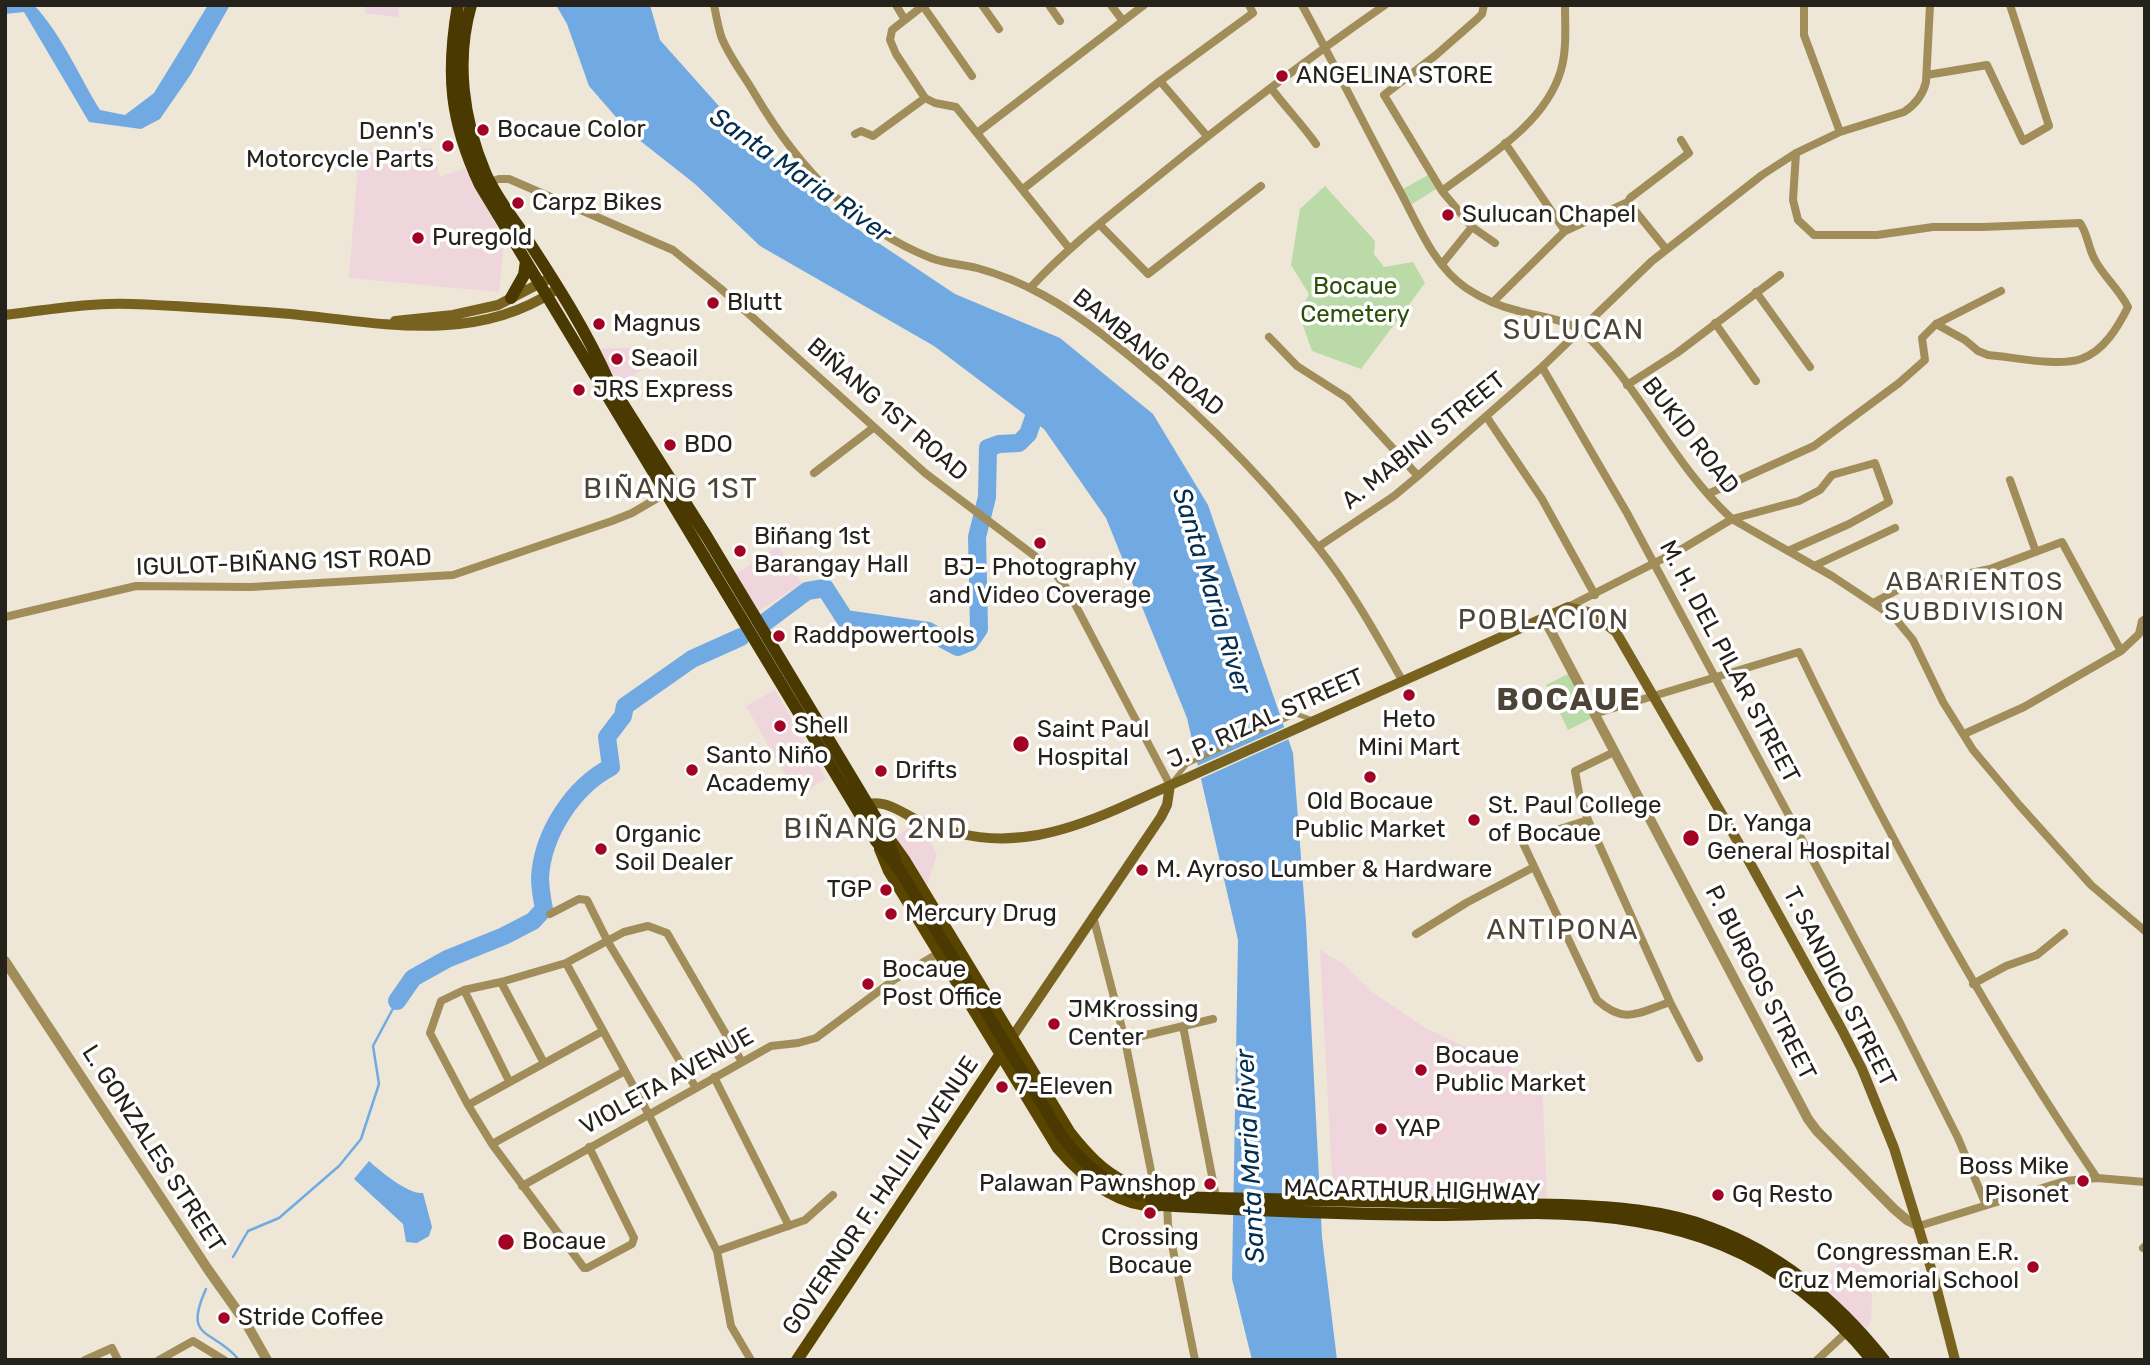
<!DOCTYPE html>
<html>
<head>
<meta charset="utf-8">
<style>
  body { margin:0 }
  #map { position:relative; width:2150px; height:1365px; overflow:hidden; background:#eee6d6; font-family:Rubik,sans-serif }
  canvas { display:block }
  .frame { position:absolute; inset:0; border:7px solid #25221c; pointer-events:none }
</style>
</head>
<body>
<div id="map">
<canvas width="2150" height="1365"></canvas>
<div class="frame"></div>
</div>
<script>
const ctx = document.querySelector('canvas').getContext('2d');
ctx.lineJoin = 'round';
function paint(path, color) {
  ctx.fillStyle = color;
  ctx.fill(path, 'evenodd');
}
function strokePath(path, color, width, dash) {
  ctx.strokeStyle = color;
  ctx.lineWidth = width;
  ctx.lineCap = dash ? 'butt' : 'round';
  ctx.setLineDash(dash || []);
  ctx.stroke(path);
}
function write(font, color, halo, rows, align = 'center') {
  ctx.font = font + ' Rubik,sans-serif';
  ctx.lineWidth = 7;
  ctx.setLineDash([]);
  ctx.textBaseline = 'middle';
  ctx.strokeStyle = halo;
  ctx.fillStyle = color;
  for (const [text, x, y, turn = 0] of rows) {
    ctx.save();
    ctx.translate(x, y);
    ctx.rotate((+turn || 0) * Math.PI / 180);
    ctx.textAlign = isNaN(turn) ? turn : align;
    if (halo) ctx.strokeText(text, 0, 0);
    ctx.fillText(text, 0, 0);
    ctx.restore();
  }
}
paint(new Path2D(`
  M432,148L440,177L465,168L504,240L499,292L349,278L359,153Z
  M605,348H647L656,361L620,384L597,350Z
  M778,546L802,583L756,613L734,575Z
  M775,690L826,779L797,796L746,706Z
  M909,827L926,834L937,854L926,888L896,837Z
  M1320,950L1343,964L1372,992L1427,1029L1542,1082L1547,1197L1333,1195Z
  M1848,1255L1864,1267L1872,1295L1871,1320L1865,1332L1820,1282Z`), '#efd5dc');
paint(new Path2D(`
  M365,5H399L398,17L365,13Z`), '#ecd5e2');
paint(new Path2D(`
  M1430,174L1438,188L1412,204L1403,189Z
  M1325,186L1375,241L1374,254L1384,267L1413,262L1425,283L1361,369L1312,351L1299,314L1309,294L1291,265L1300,209Z
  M1570,673L1592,718L1568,730L1546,685Z`), '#badba7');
paint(new Path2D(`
  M5,5H34C62,35 79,76 100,110L125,115L154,93L208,5H230L191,74L160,119L141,129L89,122L24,12L5,14Z
  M556,5H650L660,40L734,123L841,218L955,294L1060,338L1153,414L1208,505L1293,753L1306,923L1322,1237L1337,1360H1252L1232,1279L1238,940L1187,718L1106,518L1044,429L934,346L760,246L695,184L629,132L589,86L567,24Z
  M369,1161C380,1171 409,1195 423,1193L432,1227L429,1236L417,1243L406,1242L403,1224L354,1179Z`), '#71aae3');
paint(new Path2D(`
  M1287,726L1291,738L1198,780L1195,767Z`), '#eee6d6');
strokePath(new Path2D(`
  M233,1257L248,1231L279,1218L339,1166L361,1139L379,1084L373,1046L397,1001
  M206,1289C182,1342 214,1328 239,1360`), '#71aae3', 2.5);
strokePath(new Path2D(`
  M764,623L807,591L825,588L845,619L928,631L958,647L970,642L979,629L977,537L987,497L988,448L999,444L1019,443L1028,434L1040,400
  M397,1001L413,978L447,959L504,936L533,921L544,909C542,899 540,887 540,877C543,833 573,787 611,767L607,737L623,716L625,706L692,659L741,637`), '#71aae3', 18);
strokePath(new Path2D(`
  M1174,780L1187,764L1296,714L1313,720`), '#a08d5a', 5);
strokePath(new Path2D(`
  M714,5C716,15 718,26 721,36C728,55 743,74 753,91C795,163 852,227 931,258C946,264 962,264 977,268C1025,281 1064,305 1103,335C1182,396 1255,467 1317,546C1350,587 1376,634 1402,680
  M896,5L905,20
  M924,5L892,30L890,40L896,54L925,98L935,103L956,107L1069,248
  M982,5L999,29
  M1049,5L1060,21
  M1111,5L1123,21
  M1302,5C1336,67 1367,131 1401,193C1418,225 1434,266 1466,288C1481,298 1501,307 1519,311C1542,317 1570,319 1588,337C1642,391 1674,466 1732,519L1832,576L1894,617L1913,640L1943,702L1973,750L2020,806L2091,885L2145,931
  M1804,5V35L1840,132
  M923,6L972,76
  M1927,75L1987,65L2023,141L2049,126L2010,5
  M1160,81L1207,136
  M1271,88C1286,108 1302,124 1316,144
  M977,133L1144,5
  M855,134L861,131L873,136L925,98
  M1505,143L1565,231
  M1796,153L1793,200L1798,220L1814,235H1877L1933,227H1983L2080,223C2088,234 2088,248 2095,260C2104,277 2119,289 2128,307C2118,327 2104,351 2081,359C2057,367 2014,357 1988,355L1978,351L1965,340L1936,324
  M486,183L499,179H509L673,250L720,288L925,473L1052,569L1067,589L1170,785
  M1023,189L1160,81L1253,13L1249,5
  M1442,191C1485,158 1545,125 1561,70C1567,49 1565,26 1565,5
  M1099,224L1148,274L1261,186
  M1472,227L1442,191L1384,95L1436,55L1477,19L1482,14L1484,5
  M1666,249L1628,202L1630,198L1689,153L1681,140
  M1442,264L1472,227L1495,243
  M1031,287C1067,248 1109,216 1151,182C1227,120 1304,61 1385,5
  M1756,292L1810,367
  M1493,302L1565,231L1628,202
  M1715,323L1756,381
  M1269,337L1297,366L1347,398L1418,476
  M1542,367L1627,513L1899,1021L1958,1138L1986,1205
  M1627,385L1677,353L1780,275
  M1486,416L1542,499L1595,595
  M814,473L873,428
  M2010,480L2036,552
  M1708,494L1814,446L1899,383L1925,360L1922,338L1936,324L2001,291
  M1318,547L1394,496L1418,476L1542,367L1652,261L1762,175L1796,153L1840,132L1904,112C1916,104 1923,95 1926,82L1930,5
  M1814,566L1895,528
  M1875,602L1903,587L1990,569L2062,542L2121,651
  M1568,607L1682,549L1732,519L1799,501L1820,490L1832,475L1875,463L1889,502L1849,524L1788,551
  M5,617L136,586L251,587L453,575L612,521L632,513L668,492
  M1594,714L1799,652C1887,834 1983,1011 2097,1178
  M1964,734L2024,707L2121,651L2139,634L2142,621L2145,619
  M1614,752L1575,771L1579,793L1588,820L1670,1002L1699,1058
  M1588,820L1522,841L1597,1000C1625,1025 1638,1013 1670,1002
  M550,914L579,899L587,900L608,942L696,1088
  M1093,916L1125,1040L1155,1191
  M1416,934L1466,903L1534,867
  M566,963L648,1113L717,1251L731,1326L751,1360
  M501,982L544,1063
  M1973,984L2006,966L2037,955L2064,933
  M464,990L509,1081
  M1183,1026L1217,1202
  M1125,1040L1213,1019
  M714,1077L789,1226
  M468,1105L603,1031
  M492,1144L625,1071
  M589,1147L634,1238L632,1244L587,1268H584L492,1144L468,1105L430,1033L441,1001L464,990L501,982L566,963L624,932L648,926L667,933L742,1062
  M522,1186L771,1046L798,1043L816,1038L895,979L939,953
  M1167,1203L1168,1225L1195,1360
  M1919,1226L2065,1181L2097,1178L2145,1182
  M2143,1248L2145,1246
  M717,1251L805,1220L833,1195
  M85,1360L112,1348L118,1360
  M159,1360L193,1341L224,1360
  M1817,1360L1848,1331`), '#a08d5a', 8);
strokePath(new Path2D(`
  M1544,618L1808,1119L1817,1131L1894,1209L1907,1220L1919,1226
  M5,961L209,1271L246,1323L267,1360`), '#a08d5a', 10);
strokePath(new Path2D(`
  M5,315C47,310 90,302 132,304C185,306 238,310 291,314C380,323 474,344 554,291
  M395,321L453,315L498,305L552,277
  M862,807C882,795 903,814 921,822C932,827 946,831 958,833C1013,847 1064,832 1115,810L1568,607L1592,613L1616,632L1745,854L1842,1030L1862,1069L1894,1148L1934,1278L1955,1360
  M1011,1039L1161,817L1167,805L1170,785`), '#78621f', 10);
strokePath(new Path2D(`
  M890,840L905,861L1070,1133C1085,1152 1102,1171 1125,1182C1138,1187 1151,1189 1162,1197
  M880,849L889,871L1058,1148C1083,1177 1120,1209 1162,1205
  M797,1360L1000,1055`), '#594500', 12);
strokePath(new Path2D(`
  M458,5C446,74 450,121 480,185L876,841L899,869
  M471,5C455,60 463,120 485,172C495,196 513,218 527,239C557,285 587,332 609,382L707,537L885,833L895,859
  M511,298L524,275L526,261
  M1151,1199L1162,1197L1563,1205C1612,1207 1664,1210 1711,1228C1781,1254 1838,1302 1884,1360
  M1153,1200L1162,1205L1175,1206C1261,1211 1348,1214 1435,1215C1468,1215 1502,1213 1536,1213C1677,1214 1781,1248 1872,1360`), '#4a3900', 12);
strokePath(new Path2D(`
  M899,869L1061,1135C1082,1163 1105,1183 1138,1195`), '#4a3900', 12);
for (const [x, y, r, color] of [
  [1282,76,7,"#a20324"],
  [483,130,7,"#a20324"],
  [448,146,7,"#a20324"],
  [518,203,7,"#a20324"],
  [1448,215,7,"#a20324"],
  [418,238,7,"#a20324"],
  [713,303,7,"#a20324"],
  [599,324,7,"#a20324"],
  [617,359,7,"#a20324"],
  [579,390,7,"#a20324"],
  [670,445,7,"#a20324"],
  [1040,543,7,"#a20324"],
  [740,551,7,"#a20324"],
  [779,636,7,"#a20324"],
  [1409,695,7,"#a20324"],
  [780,726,7,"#a20324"],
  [1021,744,9,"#a20324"],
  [692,770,7,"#a20324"],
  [881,771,7,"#a20324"],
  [1370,777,7,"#a20324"],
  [1474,820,7,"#a20324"],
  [1691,838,9,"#a20324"],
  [601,849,7,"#a20324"],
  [1142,870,7,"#a20324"],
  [886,890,7,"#a20324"],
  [891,914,7,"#a20324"],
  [868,984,7,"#a20324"],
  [1054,1024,7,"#a20324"],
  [1421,1070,7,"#a20324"],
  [1002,1087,7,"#a20324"],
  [1381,1129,7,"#a20324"],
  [2083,1181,7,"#a20324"],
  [1210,1184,7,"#a20324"],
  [1718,1195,7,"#a20324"],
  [1150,1213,7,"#a20324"],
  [506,1242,9,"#a20324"],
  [2033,1267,7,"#a20324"],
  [224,1318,7,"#a20324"]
]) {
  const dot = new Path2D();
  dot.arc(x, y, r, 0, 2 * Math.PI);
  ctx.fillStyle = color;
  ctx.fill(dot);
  strokePath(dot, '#fff', 2.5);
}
write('24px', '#25221c', '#fff', [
  ["ANGELINA STORE",1296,76],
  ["Bocaue Color",497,130],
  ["Denn's",434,132,"right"],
  ["Motorcycle Parts",434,160,"right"],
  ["Carpz Bikes",532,203],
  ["Sulucan Chapel",1462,215],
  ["Puregold",432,238],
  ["Blutt",727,303],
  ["Magnus",613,324],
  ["Seaoil",631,359],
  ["JRS Express",593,390],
  ["BDO",684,445],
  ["Biñang 1st",754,537],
  ["Barangay Hall",754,565],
  ["BJ- Photography",1040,568,"center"],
  ["and Video Coverage",1040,596,"center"],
  ["Raddpowertools",793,636],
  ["Heto",1409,720,"center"],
  ["Mini Mart",1409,748,"center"],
  ["Shell",794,726],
  ["Saint Paul",1037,730],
  ["Hospital",1037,758],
  ["Santo Niño",706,756],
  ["Academy",706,784],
  ["Drifts",895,771],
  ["Old Bocaue",1370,802,"center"],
  ["Public Market",1370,830,"center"],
  ["St. Paul College",1488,806],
  ["of Bocaue",1488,834],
  ["Dr. Yanga",1707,824],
  ["General Hospital",1707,852],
  ["Organic",615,835],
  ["Soil Dealer",615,863],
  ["M. Ayroso Lumber & Hardware",1156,870],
  ["TGP",872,890,"right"],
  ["Mercury Drug",905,914],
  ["Bocaue",882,970],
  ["Post Office",882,998],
  ["JMKrossing",1068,1010],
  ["Center",1068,1038],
  ["Bocaue",1435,1056],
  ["Public Market",1435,1084],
  ["7-Eleven",1016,1087],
  ["YAP",1395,1129],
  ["Boss Mike",2069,1167,"right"],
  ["Pisonet",2069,1195,"right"],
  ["Palawan Pawnshop",1196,1184,"right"],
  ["Gq Resto",1732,1195],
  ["Crossing",1150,1238,"center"],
  ["Bocaue",1150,1266,"center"],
  ["Bocaue",522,1242],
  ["Congressman E.R.",2019,1253,"right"],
  ["Cruz Memorial School",2019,1281,"right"],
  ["Stride Coffee",238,1318]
], 'left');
write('24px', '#2a5007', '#fff', [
  ["Bocaue",1355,287],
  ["Cemetery",1355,315]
]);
write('24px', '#25221c', '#fff', [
  ["BAMBANG ROAD",1148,353,39],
  ["BIÑANG 1ST ROAD",887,410,41],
  ["BUKID ROAD",1690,436,52],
  ["A. MABINI STREET",1424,441,-39],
  ["IGULOT-BIÑANG 1ST ROAD",284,563,-2],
  ["M. H. DEL PILAR STREET",1729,662,62],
  ["J. P. RIZAL STREET",1266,719,-24],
  ["P. BURGOS STREET",1760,983,63],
  ["T. SANDICO STREET",1839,987,63],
  ["VIOLETA AVENUE",667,1082,-29],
  ["L. GONZALES STREET",153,1149,57],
  ["MACARTHUR HIGHWAY",1412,1191,1],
  ["GOVERNOR F. HALILI AVENUE",881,1196,-56]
]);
write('italic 26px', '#022e52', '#fff', [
  ["Santa Maria River",800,176,35],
  ["Santa Maria River",1211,591,73],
  ["Santa Maria River",1251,1156,-93]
]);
ctx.letterSpacing = '2px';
write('26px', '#4b4437', '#fff', [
  ["ABARIENTOS",1975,582],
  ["SUBDIVISION",1975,612]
]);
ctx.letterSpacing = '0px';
ctx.letterSpacing = '2px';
write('28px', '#4b4437', '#fff', [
  ["SULUCAN",1574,331],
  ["BIÑANG 1ST",671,490],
  ["POBLACION",1544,621],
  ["BIÑANG 2ND",876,830],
  ["ANTIPONA",1563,931]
]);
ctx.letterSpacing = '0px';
ctx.letterSpacing = '2px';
write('bold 32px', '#4b4437', '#fff', [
  ["BOCAUE",1569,701]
]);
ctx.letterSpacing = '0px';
</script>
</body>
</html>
